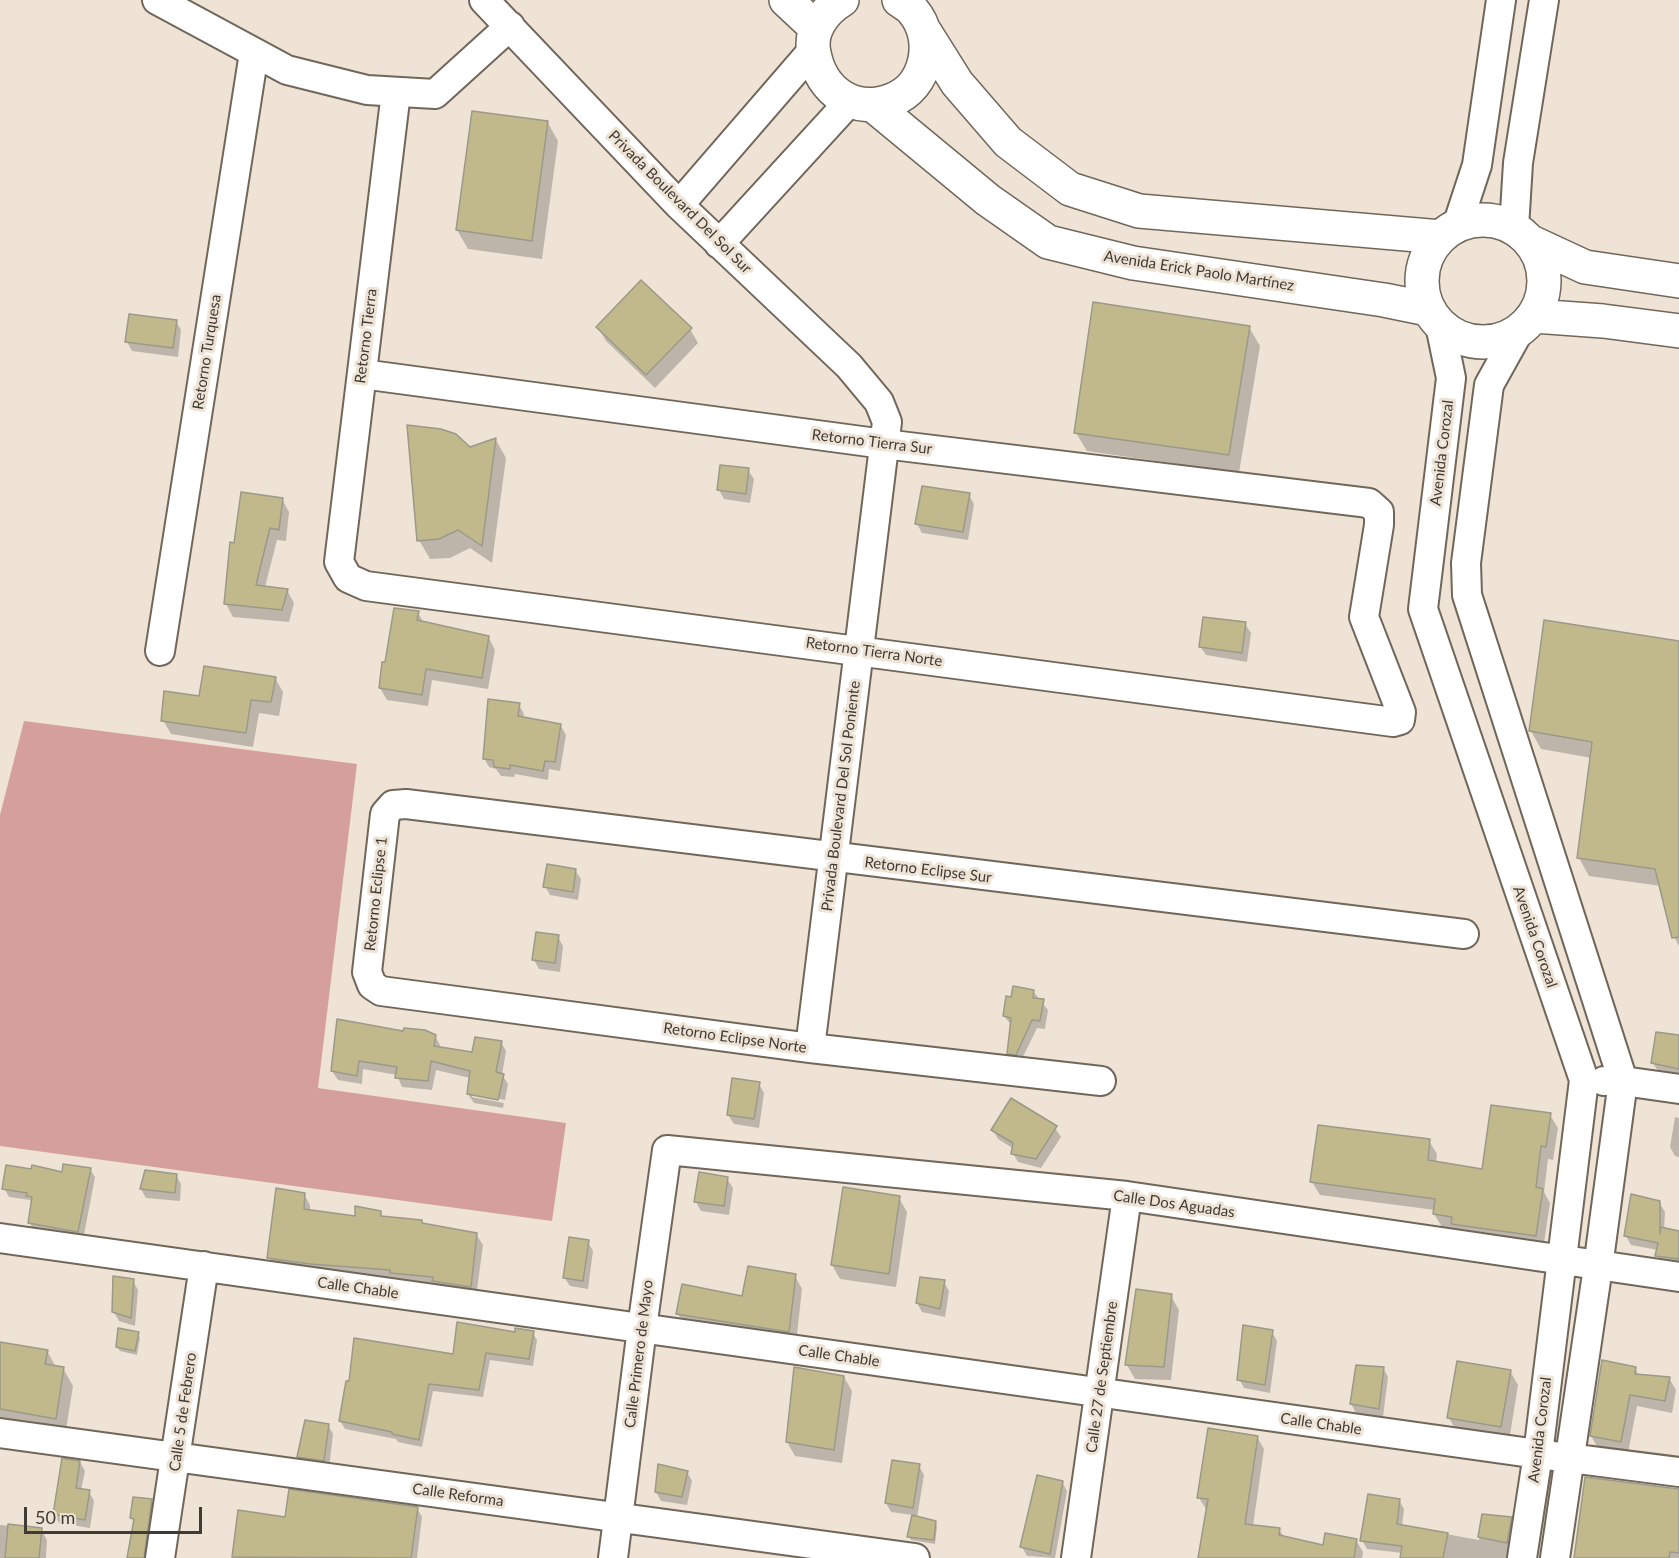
<!DOCTYPE html>
<html>
<head>
<meta charset="utf-8">
<style>
  body { margin:0 }
  #map { position:relative; width:1679px; height:1558px; overflow:hidden; background:#eee3d5; font-family:Lato,sans-serif }
  canvas { display:block }
  .scale { position:absolute; left:24px; top:1507px; width:178px; height:27px; box-sizing:border-box; border:3px solid #3f3b35; border-top:0; padding-left:8px; font-size:18px; line-height:21px; white-space:nowrap; color:#3f3b35; -webkit-text-stroke:4px #eee3d5; paint-order:stroke }
</style>
</head>
<body>
<div id="map">
<canvas width="1679" height="1558"></canvas>
<div class="scale">50 m</div>
</div>
<script>
const ctx = document.querySelector('canvas').getContext('2d');
ctx.lineJoin = 'round';
function paint(path, color) {
  ctx.fillStyle = color;
  ctx.fill(path, 'evenodd');
}
function strokePath(path, color, width, dash) {
  ctx.strokeStyle = color;
  ctx.lineWidth = width;
  ctx.lineCap = dash ? 'butt' : 'round';
  ctx.setLineDash(dash || []);
  ctx.stroke(path);
}
function write(font, color, halo, rows, align = 'center') {
  ctx.font = font + ' Lato,sans-serif';
  ctx.lineWidth = 6;
  ctx.setLineDash([]);
  ctx.textBaseline = 'middle';
  ctx.strokeStyle = halo;
  ctx.fillStyle = color;
  for (const [text, x, y, turn = 0] of rows) {
    ctx.save();
    ctx.translate(x, y);
    ctx.rotate((+turn || 0) * Math.PI / 180);
    ctx.textAlign = isNaN(turn) ? turn : align;
    if (halo) ctx.strokeText(text, 0, 0);
    ctx.fillText(text, 0, 0);
    ctx.restore();
  }
}
paint(new Path2D(`
  M24,721L357,764L318,1088L566,1123L552,1221L0,1146V815Z`), '#d5a09c');
paint(new Path2D(`
  M548,123L558,141L542,259L468,249L457,230Z
  M176,321L181,330L178,357L132,351L127,342Z
  M598,327L690,329L698,343L655,388L606,341Z
  M1249,327L1260,346L1239,473L1087,451L1076,433Z
  M496,440L506,458L492,563L470,548L450,558L430,559L419,540L470,448Z
  M748,470L754,479L750,503L724,499L719,490Z
  M969,495L974,504L968,540L922,533L917,524Z
  M282,499L289,512L286,541L277,540L265,587L287,590L294,603L289,622L233,617L226,604L236,545Z
  M418,613L424,623L489,638L495,650L488,689L432,680L428,706L387,700L380,688L386,664Z
  M1245,624L1251,633L1247,662L1206,655L1200,646Z
  M1679,642V946L1673,935L1661,886L1589,876L1579,858L1592,758L1541,749L1531,731Z
  M275,678L283,692L279,716L259,713L253,747L171,734L163,720L200,698Z
  M519,705L524,714L523,719L561,726L566,735L560,771L549,769L548,780L515,774L514,777L501,776L496,769L489,767L484,758Z
  M575,870L581,879L578,900L550,895L545,886Z
  M558,937L563,946L560,972L539,969L534,960Z
  M1033,991L1048,1010L1045,1029L1037,1028L1020,1063L1014,1062L1009,1053L1012,1026L1004,1016Z
  M405,1032L435,1036L440,1045L439,1048L473,1054L501,1042L506,1051L502,1075L508,1084L505,1100L472,1094V1097L504,1103L503,1108L474,1103L468,1094L470,1078L436,1070L432,1090L402,1087L397,1075L363,1069L362,1084L338,1080L332,1071Z
  M1679,1037V1084L1664,1081L1653,1063Z
  M759,1084L764,1093L759,1128L734,1124L728,1115Z
  M1550,1115L1558,1128L1553,1160L1548,1159L1544,1192L1550,1203L1543,1249L1460,1237L1455,1229L1442,1227L1434,1214L1435,1210L1320,1195L1312,1182L1429,1141L1437,1154L1436,1163L1483,1170Z
  M1675,1117L1679,1118V1157L1675,1156L1670,1147Z
  M1055,1128L1061,1137L1041,1168L1018,1162L1013,1153L1014,1149L998,1139L993,1130Z
  M90,1169L95,1177L83,1240L34,1231L30,1223L32,1205L30,1200L9,1197L4,1188L63,1173Z
  M176,1175L181,1184L180,1201L146,1198L141,1189Z
  M727,1179L733,1188L729,1215L701,1211L696,1202Z
  M304,1194L310,1205V1212L356,1217L380,1213L383,1217L421,1222L423,1225L476,1234L483,1245L476,1297L275,1268L269,1257Z
  M899,1198L907,1212L896,1287L840,1279L832,1265Z
  M1659,1202L1665,1212L1664,1230L1679,1232V1267L1662,1264L1657,1255L1658,1250L1631,1245L1626,1236Z
  M588,1242L593,1251L588,1289L570,1286L564,1277Z
  M795,1276L802,1289L796,1344L685,1327L678,1314L744,1297Z
  M133,1281L138,1290L135,1326L119,1321L114,1312Z
  M944,1282L949,1291L945,1317L922,1312L917,1303Z
  M1171,1296L1179,1310L1171,1380L1135,1379L1127,1365Z
  M1272,1332L1277,1341L1270,1393L1244,1388L1239,1379Z
  M533,1333L537,1340L533,1366L490,1360L483,1397L433,1391L422,1447L398,1442L396,1439L345,1429L340,1421L350,1383L455,1356L516,1334Z
  M138,1334L140,1338L137,1355L120,1351L117,1347Z
  M0,1344L47,1351L56,1367L63,1368L73,1386L65,1436L0,1424Z
  M1383,1368L1388,1377L1383,1417L1356,1413L1351,1404Z
  M1635,1368L1639,1376L1669,1378L1676,1390L1672,1413L1637,1406L1628,1453L1598,1448L1591,1436Z
  M1510,1371L1518,1385L1509,1441L1457,1432L1449,1418Z
  M844,1377L852,1391L842,1463L795,1456L787,1442Z
  M328,1425L333,1434L329,1469L303,1466L298,1457Z
  M1257,1437L1264,1449L1253,1526L1279,1529L1284,1537L1324,1547L1356,1540L1363,1552L1362,1558H1200L1208,1510L1206,1509L1199,1498Z
  M80,1462L85,1471L81,1490L89,1492L94,1501L90,1528L59,1523L54,1514Z
  M919,1466L924,1475L917,1518L935,1522L937,1527L935,1544L911,1540L909,1536L913,1515L891,1512L886,1503Z
  M687,1472L692,1481L687,1505L661,1501L656,1492Z
  M1062,1482L1067,1491L1055,1558L1027,1556L1022,1547Z
  M1679,1496V1558H1575Z
  M151,1500L155,1507L148,1558H129L135,1524L132,1518Z
  M1399,1500L1404,1509L1402,1526L1479,1540L1483,1515L1511,1519L1516,1527L1508,1558H1402L1403,1553L1367,1549L1362,1540Z
  M417,1508L422,1517L417,1558H234L233,1556L287,1519Z
  M0,1525L41,1529L47,1540L46,1558H0Z`), '#0003');
const building = new Path2D(`
  M472,111L548,121L532,241L456,230Z
  M641,280L692,328L646,375L596,327Z
  M1093,302L1250,326L1229,455L1074,433Z
  M129,314L177,320L173,348L125,342Z
  M407,425L441,429L456,434L470,447L496,438L482,546L458,530L439,539L417,541Z
  M720,465L749,468L746,494L717,490Z
  M922,486L970,493L963,532L915,524Z
  M241,492L283,498L279,530L270,528L256,585L288,589L282,610L224,604L230,542L234,543Z
  M394,608L419,611L417,620L489,636L482,678L426,669L422,695L379,688L382,662H385Z
  M1203,617L1246,622L1242,653L1199,647Z
  M1544,620L1679,641V937L1672,938L1655,869L1577,858L1592,742L1529,731Z
  M204,666L276,677L271,702L251,700L246,733L161,721L164,691L199,696Z
  M488,699L520,703L518,716L561,724L555,762L545,761L543,771L510,765V769L494,767L493,760L483,759Z
  M547,864L576,869L573,892L543,887Z
  M536,932L559,935L555,963L532,960Z
  M1013,986L1034,990L1033,998L1044,999L1040,1021L1032,1020L1016,1055L1007,1054L1011,1018L1003,1016L1006,996L1011,997Z
  M337,1019L403,1031L404,1028L425,1030L436,1035L434,1046L472,1052L475,1037L502,1041L496,1072L504,1074L498,1100L467,1094L470,1071L431,1061L428,1081L395,1078L397,1067L359,1061L357,1076L331,1071Z
  M1656,1032L1679,1035V1069L1651,1063Z
  M732,1078L760,1082L754,1119L727,1115Z
  M1011,1098L1057,1126L1036,1159L1011,1154L1013,1143L991,1130Z
  M1491,1105L1551,1113L1546,1147L1541,1146L1536,1187L1543,1189L1536,1236L1451,1224L1452,1217L1433,1214L1435,1199L1310,1182L1318,1125L1430,1139L1428,1160L1482,1169Z
  M63,1164L91,1168L78,1232L28,1223L32,1197L26,1196L27,1193L2,1189L6,1165L31,1169L32,1165L62,1172Z
  M145,1170L177,1174L175,1193L140,1189Z
  M699,1172L728,1177L724,1206L694,1202Z
  M843,1187L900,1196L889,1274L831,1265Z
  M276,1188L305,1193L304,1209L355,1216V1206L381,1211V1216L422,1220V1223L477,1233L471,1287L432,1281L433,1277L390,1273V1270L310,1264L267,1258Z
  M1631,1194L1660,1201V1234L1661,1227L1679,1231V1259L1655,1256L1658,1243L1624,1236Z
  M569,1237L589,1240L583,1281L563,1278Z
  M748,1266L796,1274L789,1332L676,1314L682,1284L742,1296Z
  M113,1276L134,1279L131,1318L112,1312Z
  M920,1277L945,1280L940,1309L916,1303Z
  M1136,1289L1172,1294L1164,1367L1125,1365Z
  M457,1322L515,1332V1328L534,1331L529,1359L486,1353L479,1390L429,1384L419,1440L392,1434V1432L339,1421L346,1381H349L354,1338L453,1354Z
  M1243,1325L1273,1330L1265,1385L1237,1380Z
  M118,1328L139,1332L135,1351L116,1347Z
  M0,1342L48,1350L45,1364L64,1367L56,1419L0,1409Z
  M1602,1360L1636,1367L1635,1374L1670,1377L1665,1401L1630,1395L1621,1442L1590,1436Z
  M1457,1361L1511,1370L1501,1427L1447,1418Z
  M1356,1365L1384,1367L1379,1409L1350,1404Z
  M794,1367L844,1376L834,1450L786,1442Z
  M305,1420L329,1424L324,1461L297,1457Z
  M1208,1428L1258,1436L1245,1524L1280,1528L1279,1535L1323,1545L1325,1533L1357,1539L1354,1558H1198L1208,1499L1197,1498Z
  M62,1458L80,1461L76,1488L90,1490L85,1520L53,1514Z
  M892,1460L920,1464L913,1508L885,1503Z
  M658,1464L688,1471L682,1497L655,1492Z
  M1037,1475L1063,1481L1050,1554L1020,1547Z
  M1585,1477L1679,1489V1553L1670,1552L1669,1558H1574Z
  M289,1489L418,1507L411,1558L232,1557L238,1510L285,1517Z
  M1368,1494L1400,1499L1397,1524L1448,1533L1443,1558H1400L1402,1546L1360,1541Z
  M133,1497L152,1499L144,1558H127L134,1519L130,1518Z
  M1482,1514L1512,1517L1507,1543L1478,1537Z
  M912,1515L936,1521L934,1540L907,1537Z
  M8,1524L42,1528L39,1558H5Z`);
paint(building, '#c1b98b');
strokePath(building, '#9b9989', 1.5);
const minor = new Path2D(`
  M157,0L287,70L367,90L435,94L510,26
  M484,0L679,205L849,366L879,402L887,422L810,1048
  M679,205L813,50
  M1457,226L1477,165L1501,0
  M1514,228L1518,163L1544,0
  M719,244L850,101
  M1440,325L1451,378L1423,609L1584,1080L1538,1454L1522,1558
  M1519,331L1489,385L1466,563L1467,595L1623,1081L1598,1267L1555,1558
  M362,374L884,444L1369,503L1379,512V525L1364,617L1401,712L1400,720L1393,722L366,586L348,578L339,562L396,92
  M160,651L254,53
  M1101,1081L810,1048L381,991L372,985L367,972L385,814L393,805L406,804L1464,934
  M1604,1081H1623L1679,1089
  M0,1238L1538,1454L1679,1472
  M0,1433L915,1558
  M160,1558L204,1266
  M613,1558L642,1328L667,1150L1127,1196L1679,1277
  M1076,1558L1127,1196`);
const tertiary = new Path2D(`
  M786,0L816,28
  M842,0C824,11 809,31 814,53C821,91 854,115 892,100C927,87 937,39 913,11C910,7 903,3 899,0
  M925,32L957,83L1008,142L1070,189L1139,211L1441,237
  M873,105L988,200L1048,242L1133,263L1384,300L1428,309
  M1422 281a61 61 0 1 1 122 0a61 61 0 1 1-122 0Z
  M1529,241L1585,267L1679,281
  M1534,316L1603,321L1679,331`);
strokePath(minor, '#70675a', 32);
strokePath(tertiary, '#70675a', 36);
strokePath(minor, '#fff', 28);
strokePath(tertiary, '#fff', 33);
write('15px', '#3f3b35', '#eee3d5', [
  ["Privada Boulevard Del Sol Sur",680,202,45],
  ["Avenida Erick Paolo Martínez",1199,271,9],
  ["Retorno Tierra",366,336,-83],
  ["Retorno Turquesa",207,352,-81],
  ["Retorno Tierra Sur",872,442,7],
  ["Avenida Corozal",1442,453,-83],
  ["Retorno Tierra Norte",874,652,8],
  ["Privada Boulevard Del Sol Poniente",841,796,-83],
  ["Retorno Eclipse Sur",928,870,7],
  ["Retorno Eclipse 1",376,894,-84],
  ["Avenida Corozal",1535,937,71],
  ["Retorno Eclipse Norte",735,1038,8],
  ["Calle Dos Aguadas",1174,1204,8],
  ["Calle Chable",358,1288,8],
  ["Calle Primero de Mayo",639,1354,-83],
  ["Calle Chable",839,1356,8],
  ["Calle 27 de Septiembre",1102,1377,-82],
  ["Calle 5 de Febrero",183,1412,-82],
  ["Calle Chable",1321,1424,8],
  ["Avenida Corozal",1540,1430,-83],
  ["Calle Reforma",458,1495,8]
]);
</script>
</body>
</html>
